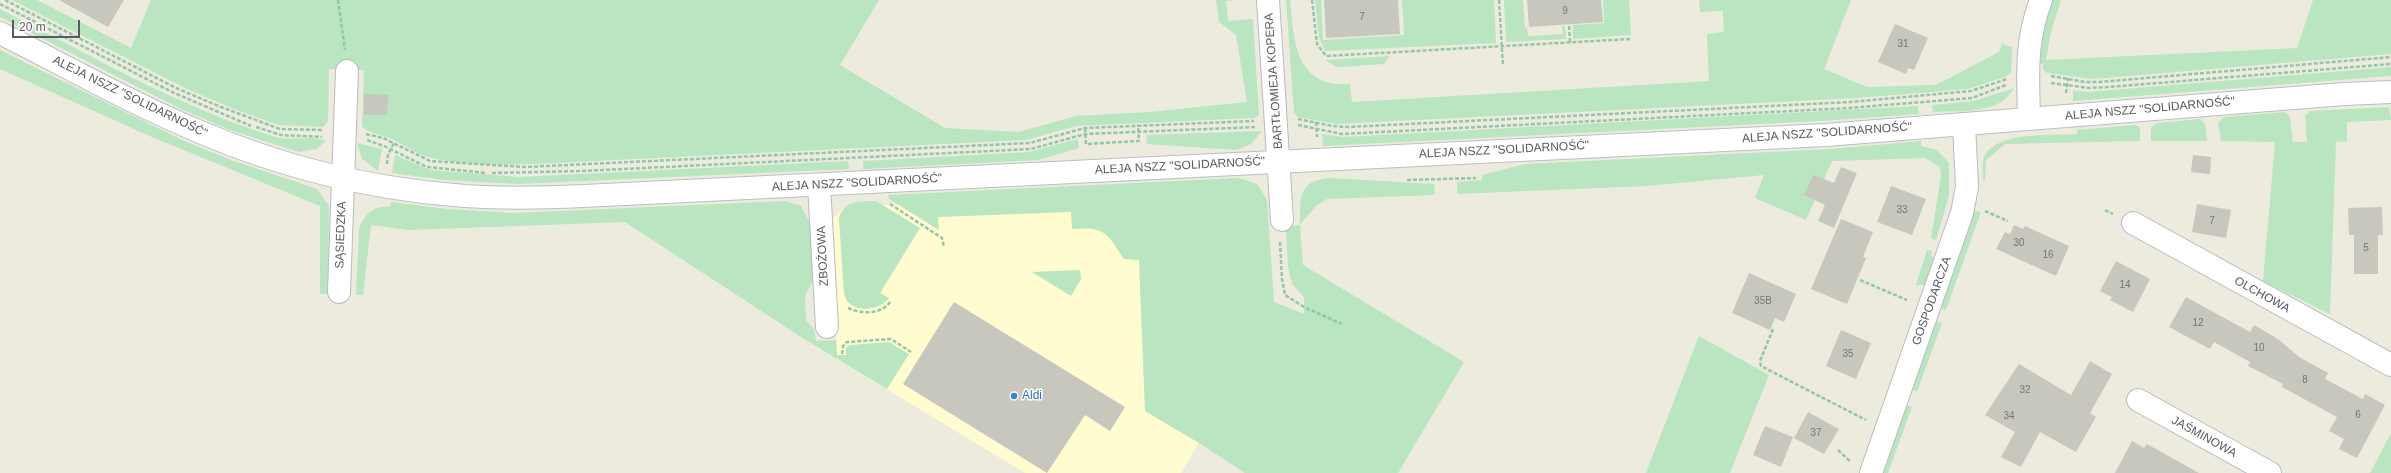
<!DOCTYPE html>
<html>
<head>
<meta charset="utf-8">
<style>
  body { margin:0 }
  #map { position:relative; width:2391px; height:473px; overflow:hidden; background:#ecebde; font-family:Helvetica,sans-serif }
  canvas { display:block }
  .scale { position:absolute; left:12px; top:20px; width:68px; height:18px; box-sizing:border-box; border:2px solid #585a61; border-top:0; padding-left:5px; font-size:12px; line-height:14px; white-space:nowrap; color:#585a61; -webkit-text-stroke:3px #fff; paint-order:stroke }
</style>
</head>
<body>
<div id="map">
<canvas width="2391" height="473"></canvas>
<div class="scale">20 m</div>
</div>
<script>
const ctx = document.querySelector('canvas').getContext('2d');
ctx.lineJoin = 'round';
function paint(path, color) {
  ctx.fillStyle = color;
  ctx.fill(path, 'evenodd');
}
function strokePath(path, color, width, dash) {
  ctx.strokeStyle = color;
  ctx.lineWidth = width;
  ctx.lineCap = dash ? 'butt' : 'round';
  ctx.setLineDash(dash || []);
  ctx.stroke(path);
}
function write(font, color, halo, rows, align = 'center') {
  ctx.font = font + ' Helvetica,sans-serif';
  ctx.lineWidth = 3;
  ctx.setLineDash([]);
  ctx.textBaseline = 'middle';
  ctx.strokeStyle = halo;
  ctx.fillStyle = color;
  for (const [text, x, y, turn = 0] of rows) {
    ctx.save();
    ctx.translate(x, y);
    ctx.rotate((+turn || 0) * Math.PI / 180);
    ctx.textAlign = isNaN(turn) ? turn : align;
    if (halo) ctx.strokeText(text, 0, 0);
    ctx.fillText(text, 0, 0);
    ctx.restore();
  }
}
paint(new Path2D(`
  M1137,194L1145,411L1199,443L1181,473H1025L837,359L832,219L845,207Z`), '#fffcd0');
paint(new Path2D(`
  M12,0H37L131,48L151,0H879L840,65L945,128L1019,132L1076,116L1149,112L1247,102L1236,35L1219,22L1216,0H1235L1226,1L1228,21L1253,19L1259,115L1254,118L1076,126L1026,140L574,162C533,164 467,168 428,157C414,153 403,144 390,138C381,135 368,133 362,126L364,70L329,69L328,121L323,127L278,125L234,109L187,89Z
  M1286,0H1290C1294,41 1295,88 1350,84L1352,102L1709,81L1707,34L1724,32L1723,11L1700,12L1699,0H1851L1824,69L1867,87L1936,85L1999,52L2002,44L2012,47L2011,72L2007,76L1968,89L1857,98L1336,124L1298,117L1294,113Z
  M1315,0H1321L1323,40L1404,35L1402,0H1494L1496,43L1325,51L1319,38Z
  M1504,0H1523L1525,28H1527L1528,36L1563,34L1562,26H1565L1566,39L1506,42Z
  M1603,0H1629L1631,35L1573,39V25L1604,23Z
  M2051,0H2061L2051,32L2046,60L2297,48L2313,0H2391V54L2093,79L2047,73L2043,70V64L2037,63L2038,48Z
  M0,9C88,54 177,106 272,136C289,142 309,135 326,141L316,149L299,152L227,129L179,108L0,17Z
  M0,50L182,140L231,160L317,189L329,206L328,294H320V206L152,137L0,69Z
  M1390,56L1384,64L1340,67L1335,66L1325,60Z
  M2391,67V76L2073,101V90L2087,92Z
  M2014,88C1999,116 1961,110 1933,112L1932,105L1974,101Z
  M1918,106L1919,114L1820,121L1323,146L1322,134L1343,137Z
  M2389,107L2391,120L2347,122V141L2336,142L2330,314L2263,281L2275,142L2221,141L2218,123L2224,117L2285,112L2290,117L2293,142H2307L2305,116L2310,111Z
  M2200,119L2205,124L2207,141H2151V128L2157,123Z
  M2136,125L2140,128V141L2005,144L1986,160L1985,180H1983C1983,174 1982,168 1983,162C1989,130 2051,136 2077,134V130Z
  M1262,131L1251,144L1237,150L1147,144L1146,135Z
  M1078,139L1079,148L1038,160L863,169V161L1029,152Z
  M1921,141V146L1937,150L1949,163V196L1936,240L1931,238L1941,176L1940,167L1925,158L1832,161L1806,220L1755,198L1764,175L1646,186L1457,194V182L1482,180V175L1525,164L1831,149Z
  M357,143L382,149L378,171L362,159Z
  M395,155L430,170L520,177L848,161L849,169L517,184L445,180L392,173Z
  M1239,178L1257,184L1267,200L1274,302L1304,314V297L1292,284L1288,267L1286,226L1300,225C1300,198 1298,180 1330,178L1434,184L1435,195L1327,199L1316,206L1300,225L1303,265L1464,362L1398,473H1245L1199,443L1145,411L1139,260L1124,259C1107,234 1107,226 1072,229L1071,212L938,217L939,230L889,199L888,195Z
  M785,201L801,206L810,223L813,281L805,296L806,321L814,329L816,341L836,340L837,355H846V348L850,345L889,342L909,354L887,389L801,337L625,222L408,230L371,225L363,295H356L359,229C364,214 374,205 390,207L391,202L446,209L515,213Z
  M876,201L920,228L880,293L889,298C878,312 849,314 844,294L839,218C844,200 861,201 876,201Z
  M1973,210L1981,212L1946,310L1940,308Z
  M1927,250L1932,251L1931,256L1937,259L1929,285H1916Z
  M1080,270L1081,279L1071,296L1032,272Z
  M1935,321L1942,323L1917,392L1913,390V380Z
  M1699,336L1769,375L1730,473H1646Z
  M1903,404L1912,407L1888,473H1879Z
  M2391,433V473H2370Z`), '#b9e5c0');
paint(new Path2D(`
  M59,0H124L108,27Z
  M1324,0H1398L1400,34L1326,38Z
  M1527,0H1601L1603,22L1529,27Z
  M1895,24L1928,38L1914,70L1908,68L1906,74L1878,62Z
  M364,94L388,95L387,115H364Z
  M2193,155L2211,157L2210,174L2191,172Z
  M1841,167L1857,173L1834,228L1818,221L1825,205L1804,195L1813,175L1834,183Z
  M1891,186L1926,199L1912,235L1877,222Z
  M2197,204L2231,210L2226,238L2192,232Z
  M2382,207L2383,235H2378V274H2354V235H2349L2348,208Z
  M1841,219L1873,232L1863,257L1866,258L1847,304L1811,289Z
  M2014,225L2023,229L2025,226L2069,246L2056,276L1996,249L2005,232L2010,234Z
  M2116,261L2150,279L2133,312L2110,300L2112,297L2100,291Z
  M1749,273L1796,294L1784,322L1775,318L1770,330L1732,313Z
  M2186,297L2250,332L2254,325L2278,339L2299,357L2328,373L2325,379L2363,399L2365,394L2385,405L2357,458L2339,449L2344,439L2329,431L2337,417L2282,387L2283,384L2248,366L2250,362L2214,342L2210,349L2169,327Z
  M954,302L1125,407L1110,431L1085,415L1047,473L903,384Z
  M1841,330L1871,343L1856,379L1826,366Z
  M2090,361L2112,374L2090,413L2096,417L2076,452L2040,432L2021,467L2001,457L2015,432L1985,415L2019,364L2071,395Z
  M1808,412L1839,429L1824,454L1794,438Z
  M1765,426L1793,437L1781,467L1753,455Z
  M2132,441L2144,448L2147,444L2199,473H2115Z`), '#c8c7be');
const street = new Path2D(`
  M1268,0L1282,220
  M2029,119C2028,74 2025,43 2041,0
  M819,185L827,327
  M2133,223L2391,365
  M339,292L347,71
  M2138,400L2270,473
  M1871,473L1962,213L1967,187L1964,124`);
const secondary = new Path2D(`
  M0,33C66,66 131,103 200,132C280,166 367,188 454,195C497,199 541,198 584,196L1826,135L2344,94L2391,92`);
strokePath(street, '#babbc1', 24);
strokePath(secondary, '#bcbec6', 24);
strokePath(new Path2D(`
  M5,0L176,88L221,107L280,129L323,130
  M338,0L345,50
  M1312,0L1317,44L1326,56L1630,39
  M1499,0L1503,66
  M0,4L172,92L251,126
  M1569,26L1570,42
  M2051,76L2085,82H2099L2391,57
  M2051,83L2089,88L2109,87L2391,64
  M2066,93L2068,78
  M1298,119L1332,126L1348,127L1850,102L1971,91L2007,79
  M1316,122L1317,137
  M1298,125L1342,134L1849,108L1972,98L2006,85
  M256,127L281,135L322,137
  M1085,128L1086,144L1139,141L1138,125
  M366,134L383,138L430,161L525,167L1030,143L1085,128L1254,121
  M367,140L384,146L427,167L487,173
  M387,164L388,154L394,143
  M492,173L583,171L1031,149L1085,134L1255,127
  M1407,180L1476,178
  M890,204L942,238L944,247
  M2105,210L2113,214
  M1985,211L2008,221
  M1280,242L1282,279L1285,295L1304,307L1342,324
  M1860,280L1907,300
  M848,308C861,314 881,315 890,302
  M1773,329L1760,361L1761,366L1866,420
  M842,354L843,346L847,342L891,339L911,352
  M1838,450L1851,462`), '#92c6a9', 2.5, [4, 2]);
strokePath(street, '#fff', 22);
strokePath(secondary, '#fff', 22);
for (const [x, y, r, color] of [
  [1014,396,4,"#3f7fe0"]
]) {
  const dot = new Path2D();
  dot.arc(x, y, r, 0, 2 * Math.PI);
  ctx.fillStyle = color;
  ctx.fill(dot);
  strokePath(dot, '#fff', 1.5);
}
write('10px', '#747578', null, [
  ["9",1565,11],
  ["7",1362,17],
  ["31",1903,44],
  ["33",1902,210],
  ["7",2212,221],
  ["30",2019,243],
  ["5",2366,248],
  ["16",2048,255],
  ["14",2125,285],
  ["35B",1763,301],
  ["12",2198,323],
  ["10",2259,348],
  ["35",1848,354],
  ["8",2305,380],
  ["32",2025,390],
  ["6",2358,415],
  ["34",2009,416],
  ["37",1816,433]
]);
write('12px', '#585a61', '#fff', [
  ["BARTŁOMIEJA KOPERA",1274,81,-94],
  ["ALEJA NSZZ \"SOLIDARNOŚĆ\"",130,97,26],
  ["ALEJA NSZZ \"SOLIDARNOŚĆ\"",2150,109,-5],
  ["ALEJA NSZZ \"SOLIDARNOŚĆ\"",1827,133,-4],
  ["ALEJA NSZZ \"SOLIDARNOŚĆ\"",1504,150,-3],
  ["ALEJA NSZZ \"SOLIDARNOŚĆ\"",1180,166,-3],
  ["ALEJA NSZZ \"SOLIDARNOŚĆ\"",857,183,-3],
  ["SĄSIEDZKA",341,235,-88],
  ["ZBOŻOWA",823,256,-93],
  ["OLCHOWA",2262,295,29],
  ["GOSPODARCZA",1932,301,-70],
  ["JAŚMINOWA",2204,437,29]
]);
write('12px', '#366cbe', '#fff', [
  ["Aldi",1022,396]
], 'left');
</script>
</body>
</html>
